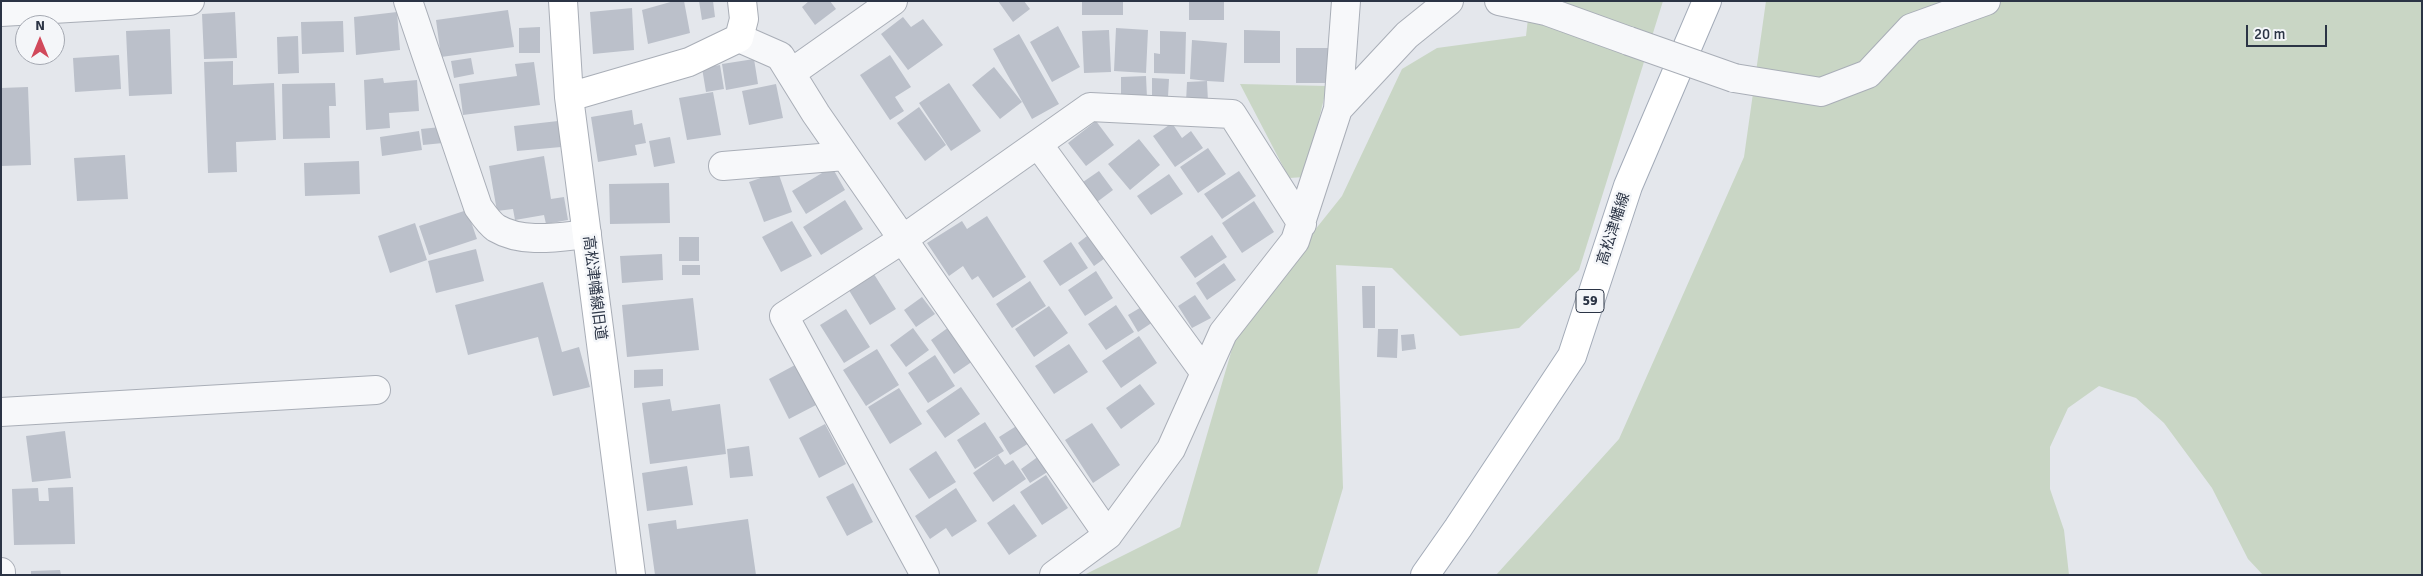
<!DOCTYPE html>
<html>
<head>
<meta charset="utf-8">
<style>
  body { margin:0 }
  #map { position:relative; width:2423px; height:576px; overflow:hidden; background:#e4e7ec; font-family:Signika,sans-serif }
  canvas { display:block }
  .frame { position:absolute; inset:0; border:2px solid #2b3445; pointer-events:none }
  .north { position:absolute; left:15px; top:15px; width:50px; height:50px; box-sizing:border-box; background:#f4f6f9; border:1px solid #a4a8b1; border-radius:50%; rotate:0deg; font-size:14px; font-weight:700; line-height:20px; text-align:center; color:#2b3445 }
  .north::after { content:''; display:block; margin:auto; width:18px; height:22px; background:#d1495b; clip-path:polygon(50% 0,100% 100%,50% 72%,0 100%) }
  .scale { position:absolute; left:2246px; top:25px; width:81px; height:22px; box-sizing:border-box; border:2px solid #2b3445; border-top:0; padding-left:6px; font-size:15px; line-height:18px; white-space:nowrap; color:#2b3445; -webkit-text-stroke:4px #f4f6f9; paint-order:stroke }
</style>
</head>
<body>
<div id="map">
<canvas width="2423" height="576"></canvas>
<div class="frame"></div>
<div class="north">N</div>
<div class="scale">20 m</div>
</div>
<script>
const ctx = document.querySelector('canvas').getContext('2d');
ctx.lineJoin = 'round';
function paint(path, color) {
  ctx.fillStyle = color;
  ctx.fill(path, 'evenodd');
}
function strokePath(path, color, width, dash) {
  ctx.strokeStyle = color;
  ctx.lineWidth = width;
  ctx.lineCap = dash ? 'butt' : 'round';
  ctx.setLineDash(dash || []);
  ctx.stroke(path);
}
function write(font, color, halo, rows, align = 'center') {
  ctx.font = font + ' Signika,"Noto Sans JP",sans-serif';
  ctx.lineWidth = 5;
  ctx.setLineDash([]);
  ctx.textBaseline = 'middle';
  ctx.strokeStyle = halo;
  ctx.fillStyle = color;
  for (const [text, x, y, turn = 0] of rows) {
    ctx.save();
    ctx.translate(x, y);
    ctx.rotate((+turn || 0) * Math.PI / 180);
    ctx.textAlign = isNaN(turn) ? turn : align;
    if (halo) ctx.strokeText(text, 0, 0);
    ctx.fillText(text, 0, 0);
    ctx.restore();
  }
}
paint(new Path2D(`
  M1530,1H1663L1579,270L1519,328L1460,336L1392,268L1336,265L1343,488L1317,575H1084L1180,527L1239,325L1342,196L1402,69L1437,48L1526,36Z
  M1766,1H2422V575H2263L2248,559L2212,488L2164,423L2136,398L2099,386L2068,408L2050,447V489L2064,530L2069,575H1496L1619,439L1744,157Z
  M1240,84L1327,86L1305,177L1289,178Z`), '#c9d6c5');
paint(new Path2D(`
  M674,1H684L690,33L648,44L642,10Z
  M699,1H713L715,17L702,20Z
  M809,1H830L836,9L815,25L802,7Z
  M998,1H1024L1030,9L1013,22Z
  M1082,1H1123V15H1082Z
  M1189,1H1224V20H1189Z
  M632,8L634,50L593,54L590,12Z
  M508,10L514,47L441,57L436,20Z
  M235,12L237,58L204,59L202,14Z
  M397,12L400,50L356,55L354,17Z
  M903,17L911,27L923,19L943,45L908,70L881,34Z
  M343,21L344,52L302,54L301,22Z
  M1058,26L1080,67L1052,82L1030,42Z
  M540,27V53H519V28Z
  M1116,28L1148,30L1146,73L1114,71Z
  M170,29L172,94L129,96L126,31Z
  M1109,30L1111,72L1084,73L1082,31Z
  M1244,30L1280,31V63H1244Z
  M1160,31L1186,32L1185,74L1154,73V53L1160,54Z
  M1019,34L1059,104L1032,119L993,49Z
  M298,36L299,73L278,74L277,37Z
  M1192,40L1227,43L1224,82L1207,81L1208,102H1186L1187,82L1207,81L1190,79Z
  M1296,48H1328V83H1296Z
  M119,55L121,89L75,92L73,58Z
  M890,55L911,87L895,97L904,111L890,120L860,75Z
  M471,58L474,74L454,78L451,61Z
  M754,59L758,84L726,90L722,64Z
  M233,61V85L274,83L276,140L236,142L237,172L208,173L204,62Z
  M534,62L540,105L463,115L459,84L517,76L515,64Z
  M720,65L724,89L706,92L702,68Z
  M994,67L1022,102L1000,119L972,85Z
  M1146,76L1147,98L1121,99V77Z
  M383,78L384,83L417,80L419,111L389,113L390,128L366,130L364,80Z
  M1152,78L1169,79L1168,97H1152Z
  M335,83L336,106H329L330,138L283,139L282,84Z
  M949,83L981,131L951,151L919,103Z
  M776,84L783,118L749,125L742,91Z
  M28,87L31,165L1,166V88Z
  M713,92L721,135L687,140L679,98Z
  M919,107L946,145L925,161L897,123Z
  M632,110L634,125L642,123L646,143L635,145L637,155L598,162L591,117Z
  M558,121L561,147L517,151L514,126Z
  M1096,121L1114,145L1086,166L1068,143Z
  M1172,123L1182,138L1191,131L1203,148L1175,167L1153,136Z
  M441,127L443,143L423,145L421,129Z
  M419,131L422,150L382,156L380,137Z
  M670,137L675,163L654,167L649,141Z
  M1139,139L1160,165L1130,190L1108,164Z
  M1208,148L1226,174L1198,193L1180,167Z
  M125,155L128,199L77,201L74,158Z
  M544,156L551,199L564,197L568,220L546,224L544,215L515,220L513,209L497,211L489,166Z
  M359,161L360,194L305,196L304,163Z
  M832,167L845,190L806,214L792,191Z
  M1099,171L1113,190L1097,202L1083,182Z
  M1239,171L1256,196L1222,219L1204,194Z
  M778,172L792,212L764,222L749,182Z
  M1169,174L1183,194L1151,215L1137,196Z
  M669,183L670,223L610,224L609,184Z
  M845,200L863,229L821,255L803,227Z
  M1254,201L1274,232L1242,253L1222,223Z
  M467,210L477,239L429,255L419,226Z
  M987,216L1026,277L993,298L978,276L972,280L963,266L949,276L927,243L962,221L967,229Z
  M792,221L812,256L781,272L762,237Z
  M415,223L427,260L390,273L378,236Z
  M1091,233L1108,256L1094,266L1078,243Z
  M1212,235L1227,257L1195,278L1180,257Z
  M679,237H699V261H679Z
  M1071,242L1088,268L1060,286L1043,261Z
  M476,249L484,281L436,293L428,261Z
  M662,254L663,280L622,283L620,256Z
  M1224,263L1236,280L1207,300L1196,283Z
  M682,265H700V275H682Z
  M872,271L896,309L870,325L847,287Z
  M1096,271L1113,298L1085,316L1068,290Z
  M1030,281L1046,306L1012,328L996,304Z
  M543,282L562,352L579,347L590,387L553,396L538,337L468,355L455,305Z
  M1362,286H1375V328H1363Z
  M1195,295L1211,318L1192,328L1178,306Z
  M922,297L935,314L916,327L904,310Z
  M693,298L699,350L627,357L622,305Z
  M1116,305L1134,332L1106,350L1088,324Z
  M1049,306L1068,333L1034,357L1015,329Z
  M1143,306L1153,322L1138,332L1128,315Z
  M846,309L870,347L844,363L820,325Z
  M949,327L973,361L954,374L931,340Z
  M913,328L929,350L906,367L890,345Z
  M1378,329H1398L1397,358L1377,357Z
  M1414,334L1416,349L1402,351L1401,335Z
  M1139,336L1157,363L1121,388L1102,361Z
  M1069,344L1088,372L1054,394L1035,366Z
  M877,349L899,385L866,406L843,370Z
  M935,355L955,386L928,403L908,373Z
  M795,365L816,405L789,419L769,379Z
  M663,369V386L634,388V370Z
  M1140,384L1155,404L1121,429L1106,408Z
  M961,387L980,414L945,438L926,411Z
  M899,388L922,424L890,444L868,407Z
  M670,399L672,411L720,404L726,454L650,464L642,403Z
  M985,422L1004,451L975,469L957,440Z
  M1092,423L1120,465L1093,483L1065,440Z
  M825,424L846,464L819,478L799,438Z
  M1018,425L1029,443L1010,455L999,437Z
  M65,431L71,478L32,482L26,436Z
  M749,446L753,476L730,478L727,449Z
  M936,451L956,482L929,499L909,469Z
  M998,455L1005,465L1013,460L1026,479L993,502L973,473Z
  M1039,456L1049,471L1030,483L1021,469Z
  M687,466L693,505L647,511L642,473Z
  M1046,475L1068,508L1042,525L1020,492Z
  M853,483L873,522L847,536L826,497Z
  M73,487L75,544L14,545L12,489L38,488L39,501H49L48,488Z
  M956,488L977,521L952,537L946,528L930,539L915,516Z
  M1014,504L1037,536L1009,555L987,523Z
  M748,519L756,575H655L648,524L676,520L677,529Z
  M60,570L61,575H31V571Z`), '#bbc0ca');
const street = new Path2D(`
  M408,1L478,207C483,214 489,223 496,228C523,244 558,237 587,234
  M1499,1L1546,11L1629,41
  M1,12L190,1
  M739,38L780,56L816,114L1108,535
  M791,73L893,1
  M1734,78L1821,92L1868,74L1911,28L1986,1
  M1338,109L1346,1
  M1038,144L1205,373
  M723,166L845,156
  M1,412L376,390
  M1,572V575
  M925,575L784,316L903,239L1090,107L1232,114L1302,224
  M1054,575L1108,535L1171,449L1223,333L1295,241L1338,109L1407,35L1449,1`);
const secondary = new Path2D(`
  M563,1L569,97L631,575
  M569,97L689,62L739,38L744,19L742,1`);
const primary = new Path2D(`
  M1425,575L1458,528L1572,356L1628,186L1707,1`);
strokePath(street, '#a9aeb7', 30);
strokePath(secondary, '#a9aeb7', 30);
strokePath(primary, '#a3abb8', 30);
strokePath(street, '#f7f8fa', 28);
strokePath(secondary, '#fff', 28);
strokePath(primary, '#fff', 28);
const streetBridge = new Path2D(`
  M1629,41L1734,78`);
strokePath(streetBridge, '#a9aeb7', 30, []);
strokePath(streetBridge, '#f7f8fa', 28);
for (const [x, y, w] of [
  [1590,301,28]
]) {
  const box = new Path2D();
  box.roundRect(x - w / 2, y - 11.5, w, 23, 4);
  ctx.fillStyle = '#f4f6f9';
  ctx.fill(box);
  strokePath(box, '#2b3445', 1);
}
write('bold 14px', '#2b3445', null, [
  ["59",1590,301]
]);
write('15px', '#2b3445', '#f4f6f9', [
  ["高松津幡線",1614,229,-72],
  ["高松津幡線旧道",594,288,83]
]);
</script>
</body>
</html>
